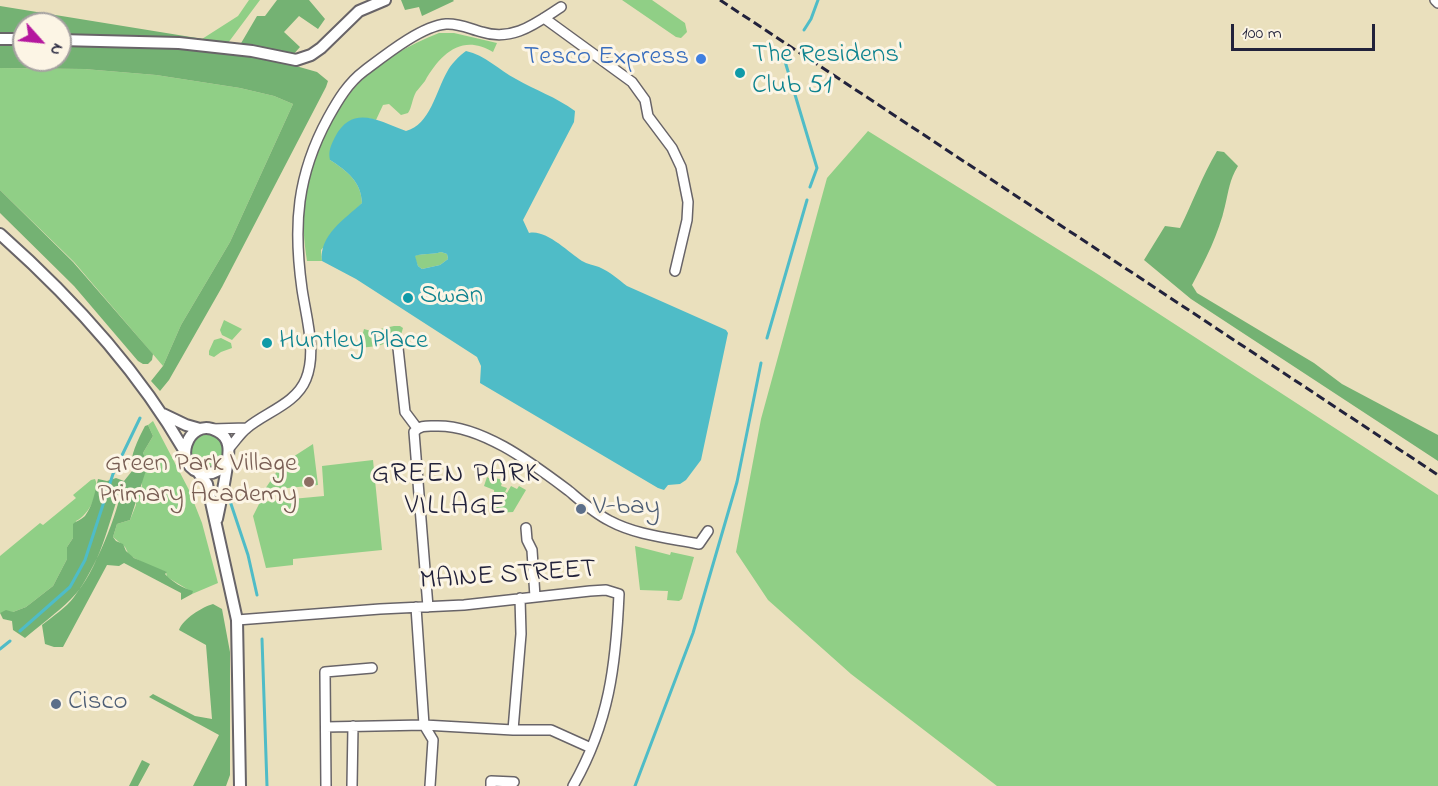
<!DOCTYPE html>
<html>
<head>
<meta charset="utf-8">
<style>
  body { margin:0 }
  #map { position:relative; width:1438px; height:786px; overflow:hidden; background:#eae0bd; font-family:"Indie Flower",sans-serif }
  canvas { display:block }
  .north { position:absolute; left:12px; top:12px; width:60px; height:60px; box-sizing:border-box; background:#fcf5e5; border:2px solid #a5a1a1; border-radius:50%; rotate:117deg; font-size:16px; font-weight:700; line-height:24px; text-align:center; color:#22223b }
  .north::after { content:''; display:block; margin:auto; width:21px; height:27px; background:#b5179e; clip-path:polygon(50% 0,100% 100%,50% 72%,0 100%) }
  .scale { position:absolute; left:1231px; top:24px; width:144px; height:27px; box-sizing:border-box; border:3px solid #22223b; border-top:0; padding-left:8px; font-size:18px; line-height:21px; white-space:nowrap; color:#22223b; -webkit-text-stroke:4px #fcf5e5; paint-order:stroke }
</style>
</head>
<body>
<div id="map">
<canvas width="1438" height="786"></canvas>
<div class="north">N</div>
<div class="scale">100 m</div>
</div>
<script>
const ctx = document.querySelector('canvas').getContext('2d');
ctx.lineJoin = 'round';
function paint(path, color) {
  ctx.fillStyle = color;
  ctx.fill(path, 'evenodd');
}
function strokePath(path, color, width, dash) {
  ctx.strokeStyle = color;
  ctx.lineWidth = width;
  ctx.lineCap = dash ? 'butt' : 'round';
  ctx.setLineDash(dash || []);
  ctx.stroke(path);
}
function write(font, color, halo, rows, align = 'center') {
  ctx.font = font + ' "Indie Flower",sans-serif';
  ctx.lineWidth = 6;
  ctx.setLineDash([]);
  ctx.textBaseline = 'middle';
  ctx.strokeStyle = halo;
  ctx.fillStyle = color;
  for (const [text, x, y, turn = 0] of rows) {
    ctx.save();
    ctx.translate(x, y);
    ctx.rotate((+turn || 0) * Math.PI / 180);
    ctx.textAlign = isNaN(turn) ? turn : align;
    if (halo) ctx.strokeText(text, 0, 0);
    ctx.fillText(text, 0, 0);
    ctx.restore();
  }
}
paint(new Path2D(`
  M249,0H260L228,43L202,39L238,16Z
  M622,0H652L685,23L687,32L681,38L676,37Z
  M439,33H454L497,43L493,52C461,33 440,55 425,81C422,85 419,88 416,92C412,99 412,107 408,113L401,115L389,104L383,105L376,120L367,118L330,160C347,171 361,181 362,203L321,250L322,261H307C304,241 302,221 305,201C308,165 333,110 358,84C380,61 410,44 439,33Z
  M0,68L84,69L156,75L240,88L274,96L293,104L230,242L181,325L163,366L74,262L0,190Z
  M868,131L1096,273L1438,495V786H997L851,674L768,600L736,552L761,419L827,178Z
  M441,252L447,254L448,259L440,265L422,269L418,266L414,256C424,253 431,255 441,252Z
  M224,320L242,329L232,340L222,335L220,330Z
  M394,326H400L403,328L400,338L378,346L359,348L364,329L371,331Z
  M221,338L231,343L232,348L221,352L214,357L209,355V351L214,340Z
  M153,421L189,490L202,523L218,583L192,594V592L167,577L166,572L147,565L129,555L125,547L113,537L117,524L130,520L136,505V497L142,486L141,480L146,461L143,453L153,436L148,425Z
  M190 451a17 17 0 1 1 34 0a17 17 0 1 1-34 0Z
  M313,444L318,485L268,490L265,489L282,464Z
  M373,460L382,550L293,559V565L266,568L253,516L260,502L324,496L322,466Z
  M487,477L494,481L495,478L503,480L501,486L507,488L505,492L507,493L511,486L517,489L519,486L526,490L513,512L495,513L494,490L484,486Z
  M95,479C101,491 89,515 76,521L73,538L67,547V559L53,586L26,607L13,612L0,613V556L40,523L43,525L76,498L73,495L91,480Z
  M635,546L670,555L671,552L694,557L682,599L679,601L667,600L668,591L640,590Z`), '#90cf86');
paint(new Path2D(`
  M277,0H309L325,19L318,29L299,16L284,32L300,47L292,56L254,54L317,72L328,81L326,87L222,287L169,380L160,391L151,381L163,366L181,325L230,242L293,104L274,96L240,88L156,75L84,69L0,68V43H24V60H60V24H24V36L0,34V6L240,45L257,16H265Z
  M401,0H453L454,1L422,16L419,7L405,10Z
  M1217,151L1224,152L1238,166C1229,181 1229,190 1225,206C1219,233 1205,261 1192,285L1197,293L1314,363L1342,384L1438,435V461L1191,299L1144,260L1165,226L1180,228C1193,202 1202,176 1217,151Z
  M0,190L73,262L153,354L152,360L148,364H143L138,361L74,286L0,213Z
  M148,425L153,436L143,453L148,464L130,520L117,524L113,537L116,541L123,544L126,551L134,558L167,572L165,574C172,582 183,588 193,591L192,594L181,600V593L124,563L119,566L107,565L63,647H54L45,644L42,625C53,616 66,608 74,597C95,570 118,515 123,482C109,519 101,569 71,599C57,613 40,625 25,638L13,630L12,621L3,619L0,613L6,610L13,612L26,607L53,586L67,559V547L73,538V524C76,521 81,520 85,516C93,505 95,492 98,479L107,481L116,478L124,481L132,471C129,456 138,440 145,426Z
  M213,604L222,609L230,652V775L226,786H193L219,735L149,697L153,694L195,716L212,719L206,645L179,630C183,619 202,607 213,604Z
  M142,760L150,764L138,786H129Z`), '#74b273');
paint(new Path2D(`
  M466,51C485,55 499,70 516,79C535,90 556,97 575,111L574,122L523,220L529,233C546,229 568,252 582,261C587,264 594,265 599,267C610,272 618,279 627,286L726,330L728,333L701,460L686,480L680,484L668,485L664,490L658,488L480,383L481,366L477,357L356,279L322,261C319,235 345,219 362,203C361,181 347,171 330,160C328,151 331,145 335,137C353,104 378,121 406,131C430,125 436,91 447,72C451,64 459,56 466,51ZM441,252L447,254L448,259L440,265L422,269L418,266L415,256C424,253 432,255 441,252Z`), '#4fbcc7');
strokePath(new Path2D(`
  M804,30L811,19L818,0
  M784,58L817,168L810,187
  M767,338L807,200
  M227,492L248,555L257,595
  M20,631L70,587L85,560L113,474L140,418
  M262,639L267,786
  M0,649L10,641
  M635,786L693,633L737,482L761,363`), '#4fbcc7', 3);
const minor = new Path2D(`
  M1435,0L1438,3
  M544,18L632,82L645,100L648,116L672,148L681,167L688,202L687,220L675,271
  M398,348L405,412L417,428
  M212,429L247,428
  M229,448C235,442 240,433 247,428C266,412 296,404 306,379C317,352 306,317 302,289C293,225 297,175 328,118C338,100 348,83 364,71C384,56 421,26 446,24C459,23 470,29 482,32C513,42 536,23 561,7
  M526,528L527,540L532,550L535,597
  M416,607L424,725L433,740L430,786
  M428,607L414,432C420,425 427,426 435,426C481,424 533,464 569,491C582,502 594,513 610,521C636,535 669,538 699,544L708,531
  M237,620L380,609L464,605L590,591L606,590L619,594C616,665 609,723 573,786
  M326,727L424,725L513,730H551L591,748
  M513,730L521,634L520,598
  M326,786L325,672L372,668
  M352,786L353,726
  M491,786V781L514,782`);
const tertiary = new Path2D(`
  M0,39H24
  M60,40L179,43L252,51L296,60L311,55L321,48L359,11L385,0
  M0,234C71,297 136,367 184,450
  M163,414L186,425L200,429
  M198,472L207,484L237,620L240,786
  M217,519C220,504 231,456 228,445C227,439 223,434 217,431C187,415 170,469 204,473C214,475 222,468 227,461`);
strokePath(minor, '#686468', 12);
strokePath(tertiary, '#686468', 14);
strokePath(minor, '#fff', 9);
strokePath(tertiary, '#fff', 10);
strokePath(new Path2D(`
  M720,0L1438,475`), '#22223b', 3, [9, 4.5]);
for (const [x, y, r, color] of [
  [701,59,6,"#3f7fe0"],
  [740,73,6,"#0f9aa8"],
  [408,298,6,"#0f9aa8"],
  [267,343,6,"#0f9aa8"],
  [309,482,6,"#8d6e63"],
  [581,509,6,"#5c6f8a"],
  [56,704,6,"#5c6f8a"]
]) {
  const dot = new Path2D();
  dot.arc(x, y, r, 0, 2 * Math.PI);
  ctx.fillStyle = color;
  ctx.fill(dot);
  strokePath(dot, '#fcf5e5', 2);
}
write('27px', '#0d838f', '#fcf5e5', [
  ["The Residens'",752,57],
  ["Club 51",752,88],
  ["Swan",420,298],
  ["Huntley Place",279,343]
], 'left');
write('27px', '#366cbe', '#fcf5e5', [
  ["Tesco Express",689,59]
], 'right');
write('27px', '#785e54', '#fcf5e5', [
  ["Green Park Village",297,466],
  ["Primary Academy",297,497]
], 'right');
write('27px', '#4e5e75', '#fcf5e5', [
  ["V-bay",593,509],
  ["Cisco",68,704]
], 'left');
write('27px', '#22223b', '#fcf5e5', [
  ["MAINE STREET",508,577,-4]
]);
ctx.letterSpacing = '1.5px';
write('28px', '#22223b', '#fcf5e5', [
  ["GREEN PARK",456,476],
  ["VILLAGE",456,508]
]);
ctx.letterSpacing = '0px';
</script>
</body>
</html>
